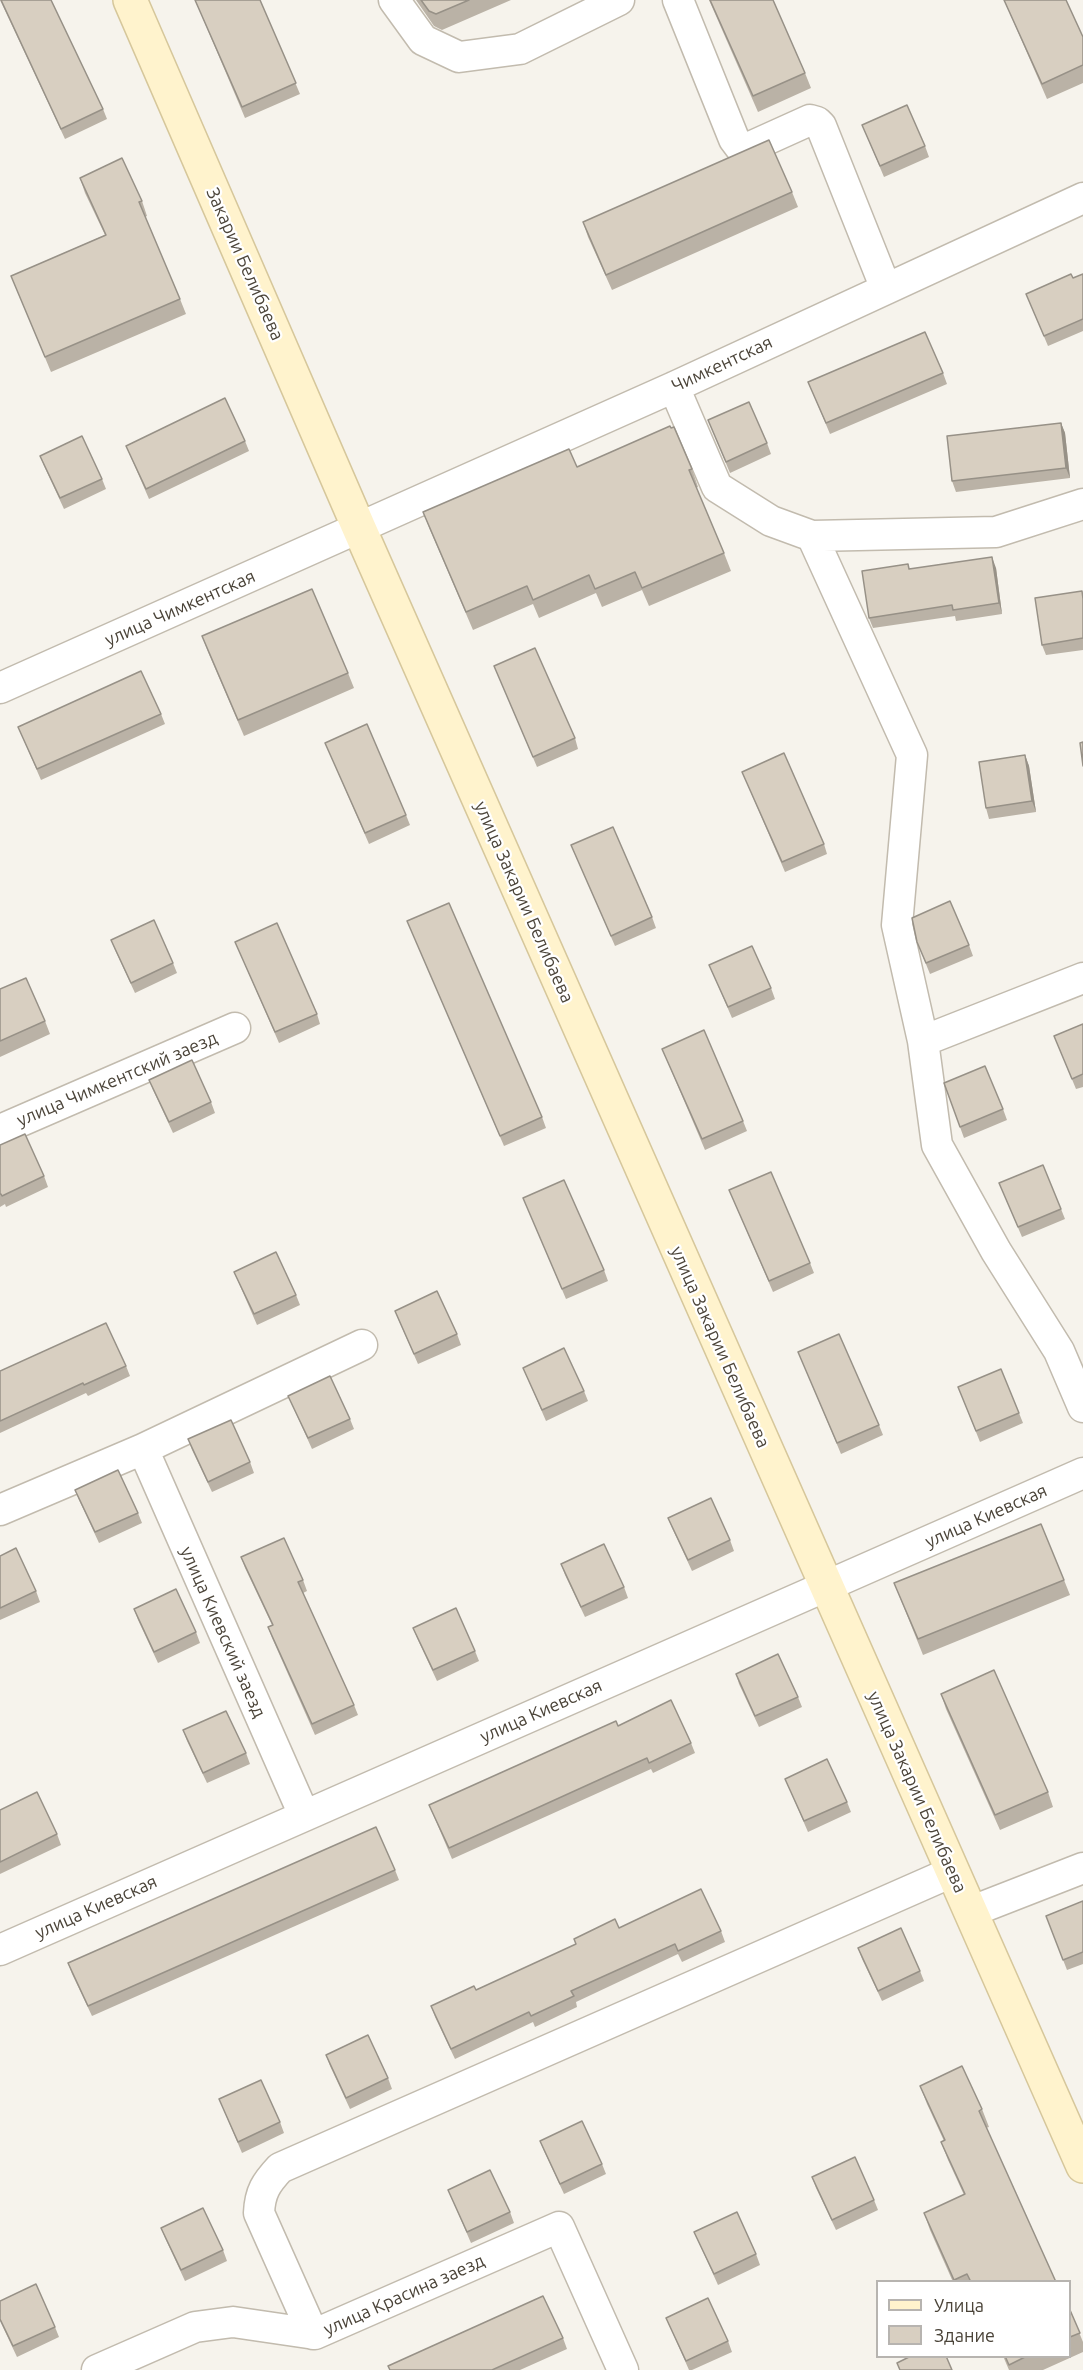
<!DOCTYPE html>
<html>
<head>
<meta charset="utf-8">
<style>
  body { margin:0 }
  #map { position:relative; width:1083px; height:2370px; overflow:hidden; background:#f6f3ec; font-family:Ubuntu,sans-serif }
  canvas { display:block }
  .legend { position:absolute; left:876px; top:2280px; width:195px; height:78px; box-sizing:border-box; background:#fff; border:2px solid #b7b4b0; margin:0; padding:8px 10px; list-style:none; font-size:18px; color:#4b4439 }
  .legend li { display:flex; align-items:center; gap:12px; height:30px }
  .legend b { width:30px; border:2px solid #b7b4b0 }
</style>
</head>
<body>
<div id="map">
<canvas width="1083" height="2370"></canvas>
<ul class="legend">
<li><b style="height:8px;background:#fff3cd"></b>Улица</li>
<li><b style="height:16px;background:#d8cfc1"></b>Здание</li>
</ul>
</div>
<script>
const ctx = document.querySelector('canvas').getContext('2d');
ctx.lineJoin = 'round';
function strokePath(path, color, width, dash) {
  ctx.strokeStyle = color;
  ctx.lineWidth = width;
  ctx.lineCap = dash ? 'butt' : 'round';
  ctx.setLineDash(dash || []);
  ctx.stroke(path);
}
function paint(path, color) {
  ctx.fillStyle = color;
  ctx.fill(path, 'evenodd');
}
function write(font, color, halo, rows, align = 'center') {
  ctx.font = font + ' Ubuntu,sans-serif';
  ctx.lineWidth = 4.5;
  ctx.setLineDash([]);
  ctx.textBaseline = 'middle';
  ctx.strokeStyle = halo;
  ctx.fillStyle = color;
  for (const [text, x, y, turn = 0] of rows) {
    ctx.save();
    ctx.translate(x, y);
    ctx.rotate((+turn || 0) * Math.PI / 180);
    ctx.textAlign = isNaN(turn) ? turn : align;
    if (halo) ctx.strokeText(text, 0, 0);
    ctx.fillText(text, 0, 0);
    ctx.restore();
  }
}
const street = new Path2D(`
  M394,0L423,40L459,57L520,49L619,0
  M678,0L734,139L740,147L748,148L810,120L817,122L821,126L886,289
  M674,387L717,487L771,521L812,536L996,532L1083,504
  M812,536L912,755L897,925L923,1041L937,1145L996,1251L1059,1351L1083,1407
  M0,688L674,387L1083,198
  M923,1041L1083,978
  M0,1130L235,1028
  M143,1449L362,1345
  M0,1510L143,1449L304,1815
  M970,1912L1083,1868
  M0,1950L1083,1473
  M313,2334L259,2213C260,2192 266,2183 280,2168L952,1872
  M97,2370L195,2327L233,2322L315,2334L559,2227L623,2370`);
const secondary = new Path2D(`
  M130,0L359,528L1083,2166`);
strokePath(street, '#c2bbae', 33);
strokePath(secondary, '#d6c79b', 36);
strokePath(street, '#fff', 30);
strokePath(secondary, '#fff3cd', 33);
paint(new Path2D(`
  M0,0H51L103,109L107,119L65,139Z
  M195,0H260L300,94L245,118Z
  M416,0H511L442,30L434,26Z
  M709,0H773L805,73L811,88L758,112Z
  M1004,0H1066L1083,37V83L1047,99Z
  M862,125L925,146L929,157L884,177Z
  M80,178L142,201L147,216L145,217L180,299L186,314L51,372L11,276L105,235L85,193Z
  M792,192L798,207L612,290L588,237L583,222Z
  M1083,274V331L1048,346L1026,294L1073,278Z
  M943,373L947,384L830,434L808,382Z
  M708,420L767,443L771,454L730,473Z
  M1061,423L1065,433L1070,478L956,492L952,481Z
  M245,441L249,451L149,499L126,446Z
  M40,456L102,479L106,489L64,509L44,466Z
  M577,467L692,469L698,487L696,488L724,553L731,571L649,606L642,590L602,607L596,593L539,618L533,604L473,630L430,530L423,512Z
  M996,568L1002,614L956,621L955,616L873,628L869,618L910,569Z
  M1083,594V650L1046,655L1042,645Z
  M202,636L348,673L354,688L244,736L208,652Z
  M494,666L575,738L578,749L537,767Z
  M161,714L165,724L41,780L18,727Z
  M325,743L406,815L410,825L369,844Z
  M1025,755L1029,766L1036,812L989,819L986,808Z
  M742,772L824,844L827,854L785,872Z
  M571,845L652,917L656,928L615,946Z
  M407,921L542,1117L546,1128L504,1146Z
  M111,940L173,963L177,973L135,993L115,950Z
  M235,942L317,1014L320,1024L279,1043Z
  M917,942L969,945L973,956L930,974Z
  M709,965L771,988L775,999L732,1018Z
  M0,989L45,1021L50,1034L0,1057Z
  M1083,1024V1087L1076,1089L1054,1036Z
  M662,1049L743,1121L747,1131L705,1150Z
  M149,1080L211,1102L215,1113L173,1133L153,1090Z
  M944,1083L1003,1109L1007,1120L964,1138Z
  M0,1145L44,1176L48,1187L6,1207L5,1204L0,1207Z
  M999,1183L1061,1209L1065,1219L1022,1237Z
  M729,1190L810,1263L814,1273L773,1292Z
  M523,1198L604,1270L608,1281L566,1299Z
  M234,1272L296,1295L300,1305L257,1325Z
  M395,1311L457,1334L461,1345L418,1364L399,1321Z
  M798,1352L879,1425L883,1435L841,1454Z
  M126,1366L130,1376L88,1396L86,1393L0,1433V1371Z
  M523,1368L584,1391L588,1401L546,1421Z
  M958,1387L1019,1413L1023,1423L980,1442Z
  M288,1396L350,1419L354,1429L312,1449Z
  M188,1439L250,1462L254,1473L212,1492L192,1450Z
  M75,1490L138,1513L142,1523L99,1543L79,1500Z
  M668,1518L730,1540L734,1551L692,1571L672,1528Z
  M0,1556L36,1591L40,1602L0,1620Z
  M241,1557L303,1580L307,1591L303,1593L354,1705L358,1715L315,1735L272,1638L268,1627L272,1625L245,1568Z
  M561,1564L624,1587L628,1598L585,1617L565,1575Z
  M1064,1580L1070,1595L923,1655L894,1583Z
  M134,1609L196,1632L200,1643L158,1663L138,1620Z
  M413,1628L475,1651L479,1661L437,1681L417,1638Z
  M736,1674L798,1697L802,1707L759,1727L739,1684Z
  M941,1694L1048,1792L1053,1807L1000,1830L946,1709Z
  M618,1726L691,1743L695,1753L653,1773L651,1769L452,1859L429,1805Z
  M183,1730L246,1753L250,1764L207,1783L187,1741Z
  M785,1779L847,1802L851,1812L808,1832Z
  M0,1810L57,1834L61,1845L0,1874Z
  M395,1870L399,1880L92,2016L72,1974L68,1963Z
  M1083,1901V1964L1067,1970L1046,1916Z
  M619,1928L721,1931L725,1942L682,1962L678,1954L576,2002L577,2007L535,2027L533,2022L455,2059L435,2017L431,2006L476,1990Z
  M858,1948L920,1971L924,1981L882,2001L862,1959Z
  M326,2055L388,2078L392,2089L350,2109L330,2066Z
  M920,2086L982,2109L989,2127L986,2128L1056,2282H953L930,2230L924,2213L964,2195L948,2160L941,2142L944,2141L927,2104Z
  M219,2099L280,2122L284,2133L242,2153Z
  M540,2141L602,2164L606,2174L564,2194L544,2151Z
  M812,2177L874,2200L878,2210L836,2230L816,2188Z
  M448,2190L510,2212L514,2223L471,2243Z
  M161,2228L223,2250L227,2261L185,2281L165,2238Z
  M694,2232L756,2254L760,2265L718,2285Z
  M0,2301L55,2327L59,2337L17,2357L0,2321Z
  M1070,2310L1083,2342V2352L1043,2370H1009L1003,2356H1070Z
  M666,2318L728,2341L732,2352L692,2370H689Z
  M563,2338L567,2349L520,2370H390Z`), '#bab2a6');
paint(new Path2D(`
  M1061,423L1065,433L1070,478L1066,468Z
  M992,557L996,568L1002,614L999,603Z
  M1025,755L1029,766L1036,812L1032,801Z`), '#979187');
const building = new Path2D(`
  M1,0H51L103,109L61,129Z
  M195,0H260L296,83L242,107Z
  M421,0H469L436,14L429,11Z
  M710,0H773L805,73L753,96Z
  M1004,0H1066L1083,37V65L1042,84Z
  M907,105L925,146L880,166L862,125Z
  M769,140L792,192L606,275L583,222Z
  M122,158L142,201L139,202L180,299L45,357L11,276L106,235L80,178Z
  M1071,274L1073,278L1083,274V319L1044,336L1026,294Z
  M925,332L943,373L826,423L808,382Z
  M225,398L245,441L146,489L126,446Z
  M749,402L767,443L726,462L708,420Z
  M1061,423L1066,468L952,481L947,436Z
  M670,426L671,428L674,427L692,469L689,470L724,553L642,588L635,572L595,589L589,575L533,600L527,586L466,612L423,512L569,449L577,467Z
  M82,436L102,479L60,498L40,456Z
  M992,557L999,603L953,610L952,605L869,618L862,571L908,564L909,569Z
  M312,589L348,673L238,720L202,636Z
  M1082,591L1083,599V638L1042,645L1035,598Z
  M535,648L575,738L533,757L494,666Z
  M141,671L161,714L37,769L18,727Z
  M367,724L406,815L365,833L325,743Z
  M1083,742V766L1080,743Z
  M784,753L824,844L782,862L742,772Z
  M1025,755L1032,801L986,808L979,762Z
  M613,827L652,917L611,936L571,845Z
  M950,901L969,945L926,963L917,942L912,918Z
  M449,903L542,1117L500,1136L407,921Z
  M154,920L173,963L131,983L111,940Z
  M277,923L317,1014L275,1032L235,942Z
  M752,946L771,988L728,1007L709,965Z
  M26,978L45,1021L0,1041V989Z
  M1083,1024V1074L1072,1079L1054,1036Z
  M704,1030L743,1121L702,1139L662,1049Z
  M192,1060L211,1102L169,1122L149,1080Z
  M985,1066L1003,1109L960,1127L944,1083Z
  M25,1134L44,1176L2,1196L1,1194H0V1145Z
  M1043,1165L1061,1209L1018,1227L999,1183Z
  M771,1172L810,1263L769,1281L729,1190Z
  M564,1180L604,1270L562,1289L523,1198Z
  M276,1252L296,1295L254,1314L234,1272Z
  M437,1291L457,1334L414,1354L395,1311Z
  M106,1323L126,1366L84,1385L83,1383L0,1421V1371Z
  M839,1334L879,1425L837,1443L798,1352Z
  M564,1348L584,1391L542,1410L523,1368Z
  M1001,1369L1019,1413L976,1431L958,1387Z
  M330,1376L350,1419L308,1438L288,1396Z
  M231,1420L250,1462L208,1482L188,1439Z
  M118,1470L138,1513L95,1532L75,1490Z
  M711,1498L730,1540L688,1560L668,1518Z
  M1041,1524L1064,1580L918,1639L894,1583Z
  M284,1538L303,1580L298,1582L354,1705L312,1724L268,1627L273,1625L241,1557Z
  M604,1544L624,1587L581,1607L561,1564Z
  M16,1548L36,1591L0,1608V1556Z
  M176,1589L196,1632L154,1652L134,1609Z
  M456,1608L475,1651L433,1670L413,1628Z
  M778,1654L798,1697L755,1716L736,1674Z
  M994,1670L1048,1792L995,1815L941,1694Z
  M671,1700L691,1743L649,1763L647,1758L449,1848L429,1805L616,1721L618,1726Z
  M226,1711L246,1753L203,1773L183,1730Z
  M827,1759L847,1802L804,1821L785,1779Z
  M37,1792L57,1834L0,1862V1810Z
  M376,1827L395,1870L88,2006L68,1963Z
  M701,1889L721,1931L678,1951L675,1944L571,1991L574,1996L531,2016L529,2012L451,2049L431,2006L474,1986L476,1990L576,1944L574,1939L615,1919L619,1928Z
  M1083,1901V1952L1063,1960L1046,1916Z
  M901,1928L920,1971L878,1991L858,1948Z
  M368,2035L388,2078L346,2098L326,2055Z
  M962,2066L982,2109L979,2111L1056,2282H971L967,2274L954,2280L924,2213L965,2194L941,2142L945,2140L920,2086Z
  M261,2080L280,2122L238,2142L219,2099Z
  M582,2121L602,2164L560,2184L540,2141Z
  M855,2157L874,2200L832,2220L812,2177Z
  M490,2170L510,2212L467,2232L448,2190Z
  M203,2208L223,2250L181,2270L161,2228Z
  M737,2212L756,2254L714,2274L694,2232Z
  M36,2284L55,2327L13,2346L0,2319V2301Z
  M543,2296L563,2338L492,2370H390L388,2366Z
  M708,2298L728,2341L686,2361L666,2318Z
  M1070,2310L1080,2333L1070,2337Z
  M911,2356H946L952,2370H900L897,2363Z
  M1005,2356H1027L1009,2365Z`);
paint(building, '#d8cfc1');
strokePath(building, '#979187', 1.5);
write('18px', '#4b4439', '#fff', [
  ["Закарии Белибаева",245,264,66],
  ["Чимкентская",722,364,-25],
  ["улица Чимкентская",180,608,-24],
  ["улица Закарии Белибаева",524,902,66],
  ["улица Чимкентский заезд",117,1079,-23],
  ["улица Закарии Белибаева",720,1347,66],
  ["улица Киевская",986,1516,-24],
  ["улица Киевский заезд",223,1632,66],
  ["улица Киевская",541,1711,-24],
  ["улица Закарии Белибаева",917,1792,66],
  ["улица Киевская",96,1907,-24],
  ["улица Красина заезд",404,2295,-24]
]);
</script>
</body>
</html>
